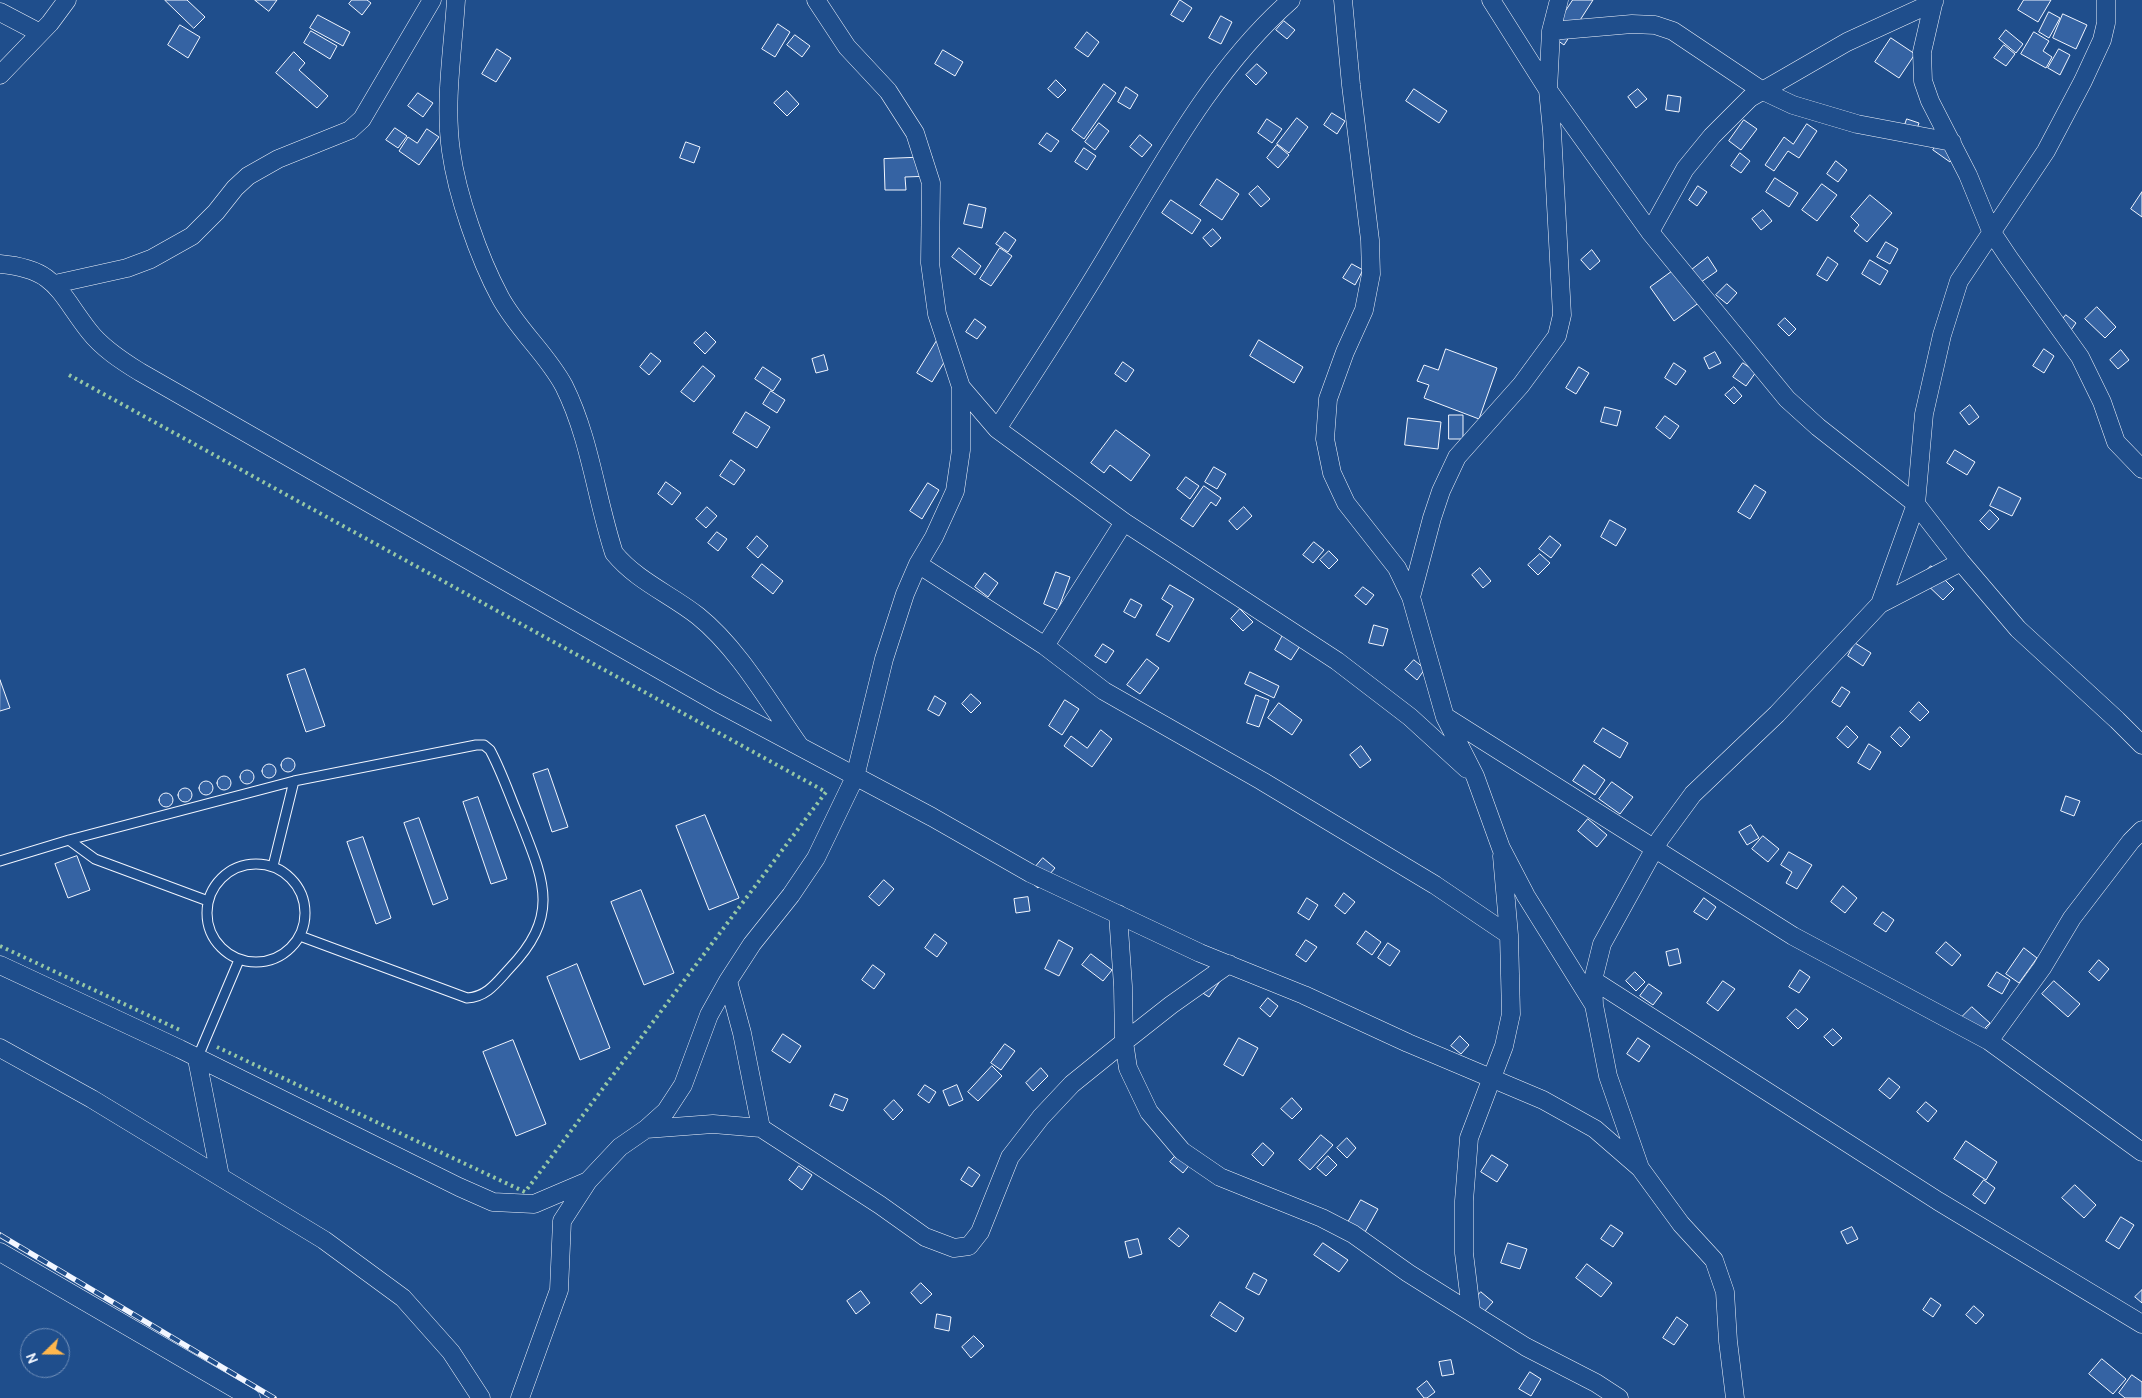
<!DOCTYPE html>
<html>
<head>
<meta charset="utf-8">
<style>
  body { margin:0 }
  #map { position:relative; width:2142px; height:1398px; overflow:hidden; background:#1f4e8c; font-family:Cabin,sans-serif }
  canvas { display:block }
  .north { position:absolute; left:20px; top:1328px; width:50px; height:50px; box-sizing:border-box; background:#1f4e8c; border:1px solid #7391ba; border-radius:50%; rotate:248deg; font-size:14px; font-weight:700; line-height:20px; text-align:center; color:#f2f6ff }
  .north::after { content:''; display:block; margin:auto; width:18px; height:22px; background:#ffb74d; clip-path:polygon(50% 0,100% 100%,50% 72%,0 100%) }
</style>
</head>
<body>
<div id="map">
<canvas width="2142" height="1398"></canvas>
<div class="north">N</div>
</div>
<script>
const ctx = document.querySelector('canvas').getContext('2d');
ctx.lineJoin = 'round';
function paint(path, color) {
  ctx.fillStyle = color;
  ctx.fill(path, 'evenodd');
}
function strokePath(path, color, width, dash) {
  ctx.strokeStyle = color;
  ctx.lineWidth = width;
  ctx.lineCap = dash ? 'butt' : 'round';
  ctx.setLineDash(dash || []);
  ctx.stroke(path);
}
const building = new Path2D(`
  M165,0H187L205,17L194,28Z
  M255,0H277L269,11Z
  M352,0H367L371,3L362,15L349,4Z
  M1180,0L1192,8L1183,22L1171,15Z
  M1573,0H1593L1564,45L1550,35Z
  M2024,0H2051L2038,22L2018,10Z
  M2049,12L2060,18L2049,38L2039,32Z
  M2063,14L2087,25L2076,49L2053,38Z
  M318,15L350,32L343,46L310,28Z
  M1221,16L1232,22L1221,44L1209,38Z
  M1284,21L1295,30L1287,39L1276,30Z
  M778,24L790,32L775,57L762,49Z
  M180,25L200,37L188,58L168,45Z
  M2006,30L2023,44L2016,53L1999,39Z
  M311,31L337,46L330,59L304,43Z
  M1087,32L1099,42L1088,57L1075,48Z
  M2034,32L2049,41L2043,51L2052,57L2046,68L2021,54Z
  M795,35L810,46L802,57L787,45Z
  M1891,38L1915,54L1899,78L1875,62Z
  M2004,45L2015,54L2006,66L1994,58Z
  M497,49L511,58L496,82L482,74Z
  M2059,49L2070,55L2060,75L2048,68Z
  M943,50L963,62L955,76L935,64Z
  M294,52L305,63L299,70L328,96L317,108L276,73Z
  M1257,64L1267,73L1256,85L1246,75Z
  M1056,80L1066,90L1058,98L1048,89Z
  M1104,84L1116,93L1084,139L1072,130Z
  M1126,87L1138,95L1130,109L1118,102Z
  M1414,89L1447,111L1439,123L1406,101Z
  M1638,89L1647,99L1636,108L1628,97Z
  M787,91L799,104L787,116L774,103Z
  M418,93L433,103L423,117L408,106Z
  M1668,95L1681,97L1679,112L1666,110Z
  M1332,113L1345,121L1337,134L1324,125Z
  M1297,118L1308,127L1289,153L1277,144Z
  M1267,119L1282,129L1272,143L1258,133Z
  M1907,119L1919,123L1913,140L1901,136Z
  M1744,120L1757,129L1741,150L1729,141Z
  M1099,123L1109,131L1095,150L1085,142Z
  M1807,124L1817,131L1799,158L1788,151L1774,171L1765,165L1784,137L1793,144Z
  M395,128L407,136L398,148L386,140Z
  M427,129L439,137L419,165L399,151L408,137L417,143Z
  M1047,133L1059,141L1051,152L1039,144Z
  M1140,135L1152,145L1142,157L1130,147Z
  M1942,138L1959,150L1950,162L1933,150Z
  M686,142L700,147L694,163L680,158Z
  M1277,145L1289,155L1278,168L1267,158Z
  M1084,148L1096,156L1087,170L1075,162Z
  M1740,153L1750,161L1741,173L1731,166Z
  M932,157L933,176L905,177L906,190H885L884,159Z
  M1836,161L1847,170L1838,182L1827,174Z
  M1775,178L1798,193L1789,207L1766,192Z
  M1217,179L1239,194L1222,220L1200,205Z
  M1822,184L1837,195L1817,221L1802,210Z
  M1258,186L1270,199L1261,207L1249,194Z
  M1698,186L1707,192L1697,206L1689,200Z
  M2142,192V217L2131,209Z
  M1870,195L1892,213L1867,242L1854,231L1859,225L1851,217Z
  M1171,200L1201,220L1192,234L1162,213Z
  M969,204L986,208L982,228L964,224Z
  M1763,210L1772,221L1761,230L1752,219Z
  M1213,229L1221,238L1211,247L1203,238Z
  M1005,232L1016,240L1008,252L996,244Z
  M1886,242L1898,249L1890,264L1877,257Z
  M959,248L981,266L975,275L952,257Z
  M1000,248L1012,256L991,286L980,279Z
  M1592,250L1600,261L1590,270L1581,260Z
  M1708,257L1717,271L1691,289L1700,302L1674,321L1650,287L1683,263L1689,271Z
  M1828,257L1838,264L1827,281L1817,275Z
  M1870,260L1888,271L1880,285L1862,274Z
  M1352,264L1363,270L1355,285L1343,278Z
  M1727,284L1737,293L1727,304L1716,295Z
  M2097,307L2116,327L2105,338L2085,319Z
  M2066,315L2076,323L2066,337L2055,329Z
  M1785,318L1796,329L1789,336L1778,325Z
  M975,319L986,327L977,339L966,332Z
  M706,332L716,342L705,354L694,343Z
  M941,334L956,343L932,382L917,373Z
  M1259,340L1303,367L1294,383L1250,356Z
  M1446,349L1497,368L1479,419L1424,398L1429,385L1417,381L1424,365L1438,370Z
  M2044,349L2054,356L2044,373L2033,366Z
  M2121,350L2129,360L2118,369L2110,360Z
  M1715,352L1721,363L1709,369L1704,358Z
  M651,353L661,361L649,375L640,367Z
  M824,355L828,370L816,373L812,359Z
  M1123,362L1134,370L1126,382L1115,374Z
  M1674,363L1686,371L1676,385L1665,378Z
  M1743,363L1756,372L1746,386L1733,377Z
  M703,366L715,376L694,402L681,392Z
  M763,367L781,379L773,391L755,379Z
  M1579,367L1589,373L1576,394L1566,388Z
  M1734,387L1742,396L1734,404L1725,395Z
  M771,391L785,400L777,413L763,404Z
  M1970,405L1979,417L1969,425L1960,413Z
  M1605,407L1621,411L1617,426L1601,422Z
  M746,412L770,427L757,448L733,433Z
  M1449,415H1463V439H1449Z
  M1665,416L1679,426L1670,439L1656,428Z
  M1408,418L1441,422L1438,449L1405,445Z
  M1116,430L1150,455L1131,481L1110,465L1104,473L1091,463Z
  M1955,450L1975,462L1967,475L1947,463Z
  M731,460L745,470L734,485L720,476Z
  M1214,467L1226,474L1217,489L1205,482Z
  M1186,477L1199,486L1190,499L1177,489Z
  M666,482L681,493L672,505L658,494Z
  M928,483L939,490L922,519L910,511Z
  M1755,485L1766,492L1750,519L1738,512Z
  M1204,486L1221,498L1216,506L1211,502L1193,527L1181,519Z
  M1999,487L2021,498L2012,516L1990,506Z
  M707,507L717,516L706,528L696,519Z
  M1244,507L1252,516L1237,530L1229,521Z
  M1990,510L1999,519L1989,530L1980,521Z
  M1610,520L1626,529L1616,546L1601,537Z
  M717,532L727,539L718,551L708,543Z
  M757,536L768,546L758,558L747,548Z
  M1550,536L1561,545L1551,558L1539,549Z
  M1314,542L1324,550L1313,563L1303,555Z
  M1329,551L1338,560L1329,569L1320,560Z
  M1540,554L1550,563L1538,575L1528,565Z
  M762,564L783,581L773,594L752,577Z
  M1931,566L1954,589L1943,600L1920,578Z
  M1480,568L1491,581L1483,588L1472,575Z
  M1056,572L1070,577L1058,610L1044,604Z
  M985,573L998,583L988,597L975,587Z
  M1170,585L1194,599L1169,642L1156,635L1173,606L1162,599Z
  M1363,587L1374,595L1366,605L1355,596Z
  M1131,599L1142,605L1135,618L1124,612Z
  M1240,609L1253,622L1243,631L1231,619Z
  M1374,625L1388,629L1383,646L1369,643Z
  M1283,635L1300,646L1291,660L1275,650Z
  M1855,643L1871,653L1863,666L1848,656Z
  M1103,644L1114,651L1106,663L1095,656Z
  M1147,659L1159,668L1140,694L1127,685Z
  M1414,660L1425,669L1417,680L1405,670Z
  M305,669L325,726L306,732L287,675Z
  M1250,672L1279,686L1274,698L1245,684Z
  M0,680L10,708L0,711Z
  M1842,687L1850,692L1840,707L1832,702Z
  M971,694L981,703L971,713L962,704Z
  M1256,695L1269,700L1259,727L1247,723Z
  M935,696L946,703L939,716L928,710Z
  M1065,700L1079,709L1062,735L1049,726Z
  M1919,702L1929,712L1920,721L1910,712Z
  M1279,703L1302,720L1292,735L1268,718Z
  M1847,726L1858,737L1848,748L1837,738Z
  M1900,727L1910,737L1901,747L1891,737Z
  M1603,728L1628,743L1620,758L1594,742Z
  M1101,730L1112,739L1092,767L1064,746L1071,736L1087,748Z
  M1869,744L1881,752L1870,770L1858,763Z
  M1361,746L1371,760L1360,768L1350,755Z
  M281 765a7 7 0 1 1 14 0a7 7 0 1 1-14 0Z
  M262 771a7 7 0 1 1 14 0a7 7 0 1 1-14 0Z
  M1584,765L1605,780L1595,795L1573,781Z
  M548,769L568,827L552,832L533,774Z
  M240 777a7 7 0 1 1 14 0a7 7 0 1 1-14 0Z
  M217 783a7 7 0 1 1 14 0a7 7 0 1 1-14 0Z
  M199 788a7 7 0 1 1 14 0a7 7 0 1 1-14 0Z
  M1612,782L1633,797L1620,814L1599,799Z
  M178 795a7 7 0 1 1 14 0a7 7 0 1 1-14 0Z
  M159 800a7 7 0 1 1 14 0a7 7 0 1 1-14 0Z
  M2066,796L2080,801L2074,816L2061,811Z
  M478,797L507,879L491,884L463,802Z
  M705,815L739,898L709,910L676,826Z
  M419,818L448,899L433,905L404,823Z
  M1588,819L1607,835L1597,847L1578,831Z
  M1751,825L1759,838L1747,845L1739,832Z
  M1763,836L1779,849L1768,862L1752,849Z
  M363,837L391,918L376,924L347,842Z
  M1789,852L1812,865L1797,889L1786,883L1792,872L1781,865Z
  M77,856L90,890L68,898L55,864Z
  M1043,858L1055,868L1038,888L1026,878Z
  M884,880L894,889L879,906L869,897Z
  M1843,886L1857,898L1845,913L1831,902Z
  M641,890L674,973L644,985L611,902Z
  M1344,893L1355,902L1345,914L1335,906Z
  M1028,897L1030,911L1016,913L1014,899Z
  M1307,898L1318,905L1309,920L1298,913Z
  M1704,898L1716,907L1707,920L1694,912Z
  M1883,912L1894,920L1886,932L1874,924Z
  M1366,931L1381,942L1372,955L1357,944Z
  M935,934L947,943L937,957L925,948Z
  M1059,940L1073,948L1059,976L1045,969Z
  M1306,940L1317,947L1306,962L1296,955Z
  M1946,942L1961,955L1952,966L1936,953Z
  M1388,943L1400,951L1390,966L1378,958Z
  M2024,948L2037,958L2019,983L2006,974Z
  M1678,949L1681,963L1669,966L1666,952Z
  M1091,954L1112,970L1103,981L1082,965Z
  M2099,960L2109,969L2099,981L2089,972Z
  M577,964L610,1048L580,1060L547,977Z
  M873,965L885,974L874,989L862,980Z
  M1800,970L1810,977L1799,993L1789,987Z
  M1635,972L1645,982L1636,991L1626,981Z
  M1997,972L2010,980L2002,994L1988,986Z
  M1225,974L1209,997L1198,990Z
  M1723,981L1735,989L1718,1011L1707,1003Z
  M2054,981L2080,1004L2068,1017L2042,994Z
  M1649,984L1662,993L1653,1005L1640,996Z
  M1268,998L1278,1006L1270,1017L1260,1008Z
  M1972,1007L1990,1023L1980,1033L1962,1017Z
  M1796,1009L1808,1019L1798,1029L1787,1018Z
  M1833,1029L1842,1038L1833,1046L1824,1037Z
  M783,1034L801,1046L790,1063L772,1051Z
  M1460,1036L1469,1045L1461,1054L1451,1046Z
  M1239,1038L1258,1048L1243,1076L1224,1065Z
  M1638,1038L1650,1046L1639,1062L1627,1054Z
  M513,1040L546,1124L516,1136L483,1052Z
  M1005,1044L1015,1051L1001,1070L991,1063Z
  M992,1066L1002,1076L978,1101L968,1092Z
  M1041,1068L1048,1076L1033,1091L1026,1083Z
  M1889,1078L1900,1087L1890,1099L1879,1090Z
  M925,1085L936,1092L929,1103L918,1095Z
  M957,1085L963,1100L949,1106L943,1091Z
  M835,1094L848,1099L843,1111L830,1106Z
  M1292,1098L1302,1109L1292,1119L1281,1109Z
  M894,1100L903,1110L893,1120L884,1110Z
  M1926,1102L1937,1111L1928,1122L1917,1112Z
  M1321,1135L1333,1145L1310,1170L1299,1160Z
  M1347,1138L1356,1148L1347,1158L1337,1148Z
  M1966,1141L1997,1162L1986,1180L1954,1159Z
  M1263,1143L1274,1153L1263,1166L1252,1155Z
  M1178,1153L1191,1163L1183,1173L1170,1162Z
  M1492,1155L1508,1165L1497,1182L1481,1172Z
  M1328,1156L1337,1165L1326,1176L1317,1168Z
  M799,1166L812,1175L802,1190L789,1180Z
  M969,1167L980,1175L972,1187L961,1180Z
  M1984,1180L1995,1188L1985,1204L1973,1195Z
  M2075,1185L2096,1205L2084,1218L2062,1198Z
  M1361,1200L1378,1209L1360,1241L1343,1231Z
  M2121,1217L2134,1225L2119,1249L2106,1241Z
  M1611,1225L1623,1233L1613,1247L1601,1239Z
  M1852,1227L1858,1239L1847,1244L1841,1232Z
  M1179,1228L1189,1236L1179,1247L1169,1239Z
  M1138,1239L1142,1254L1129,1258L1125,1242Z
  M1323,1243L1348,1260L1339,1272L1314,1255Z
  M1508,1243L1527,1249L1520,1269L1501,1263Z
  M1587,1264L1612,1283L1601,1297L1576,1278Z
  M1254,1273L1267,1280L1259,1295L1246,1288Z
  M921,1283L932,1294L921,1304L911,1293Z
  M2142,1290V1303L2135,1297Z
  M861,1291L870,1303L856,1314L847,1301Z
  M1481,1292L1493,1302L1483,1313L1471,1303Z
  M1931,1298L1941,1305L1933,1317L1923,1310Z
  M1220,1302L1244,1318L1236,1332L1211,1316Z
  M1974,1306L1984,1315L1976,1324L1966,1315Z
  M937,1314L951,1317L949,1331L935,1328Z
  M1677,1317L1688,1325L1674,1345L1663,1338Z
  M974,1336L984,1346L971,1358L962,1347Z
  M2102,1359L2126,1379L2113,1394L2089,1374Z
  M1451,1360L1454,1374L1442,1376L1439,1362Z
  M1530,1372L1541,1379L1531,1396L1519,1389Z
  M2132,1375L2142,1382V1398H2125L2119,1393Z
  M1427,1381L1435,1392L1427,1398H1424L1417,1389Z`);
paint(building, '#3563a3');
strokePath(building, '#f2f6ff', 1);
const lane = new Path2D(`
  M69,840L95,859L208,901
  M0,861L69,840L294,781L476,745H484L490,750C502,772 510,797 520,820C544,881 561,915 509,969C497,982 487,997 467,998L300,936
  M207 913a49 49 0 1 1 98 0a49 49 0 1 1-98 0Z
  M273,866L294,781
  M197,1059L239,960`);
const street = new Path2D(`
  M456,0C453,49 444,102 451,151C457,195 479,258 500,297C517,329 547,354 564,386C590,438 596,498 614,553C637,581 670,594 698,616C739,649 769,703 799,745
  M1343,0L1351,85L1370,240L1371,274L1364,310L1345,352L1328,399L1325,439L1332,473L1346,503L1397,568L1411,597L1445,717L1475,776L1501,848L1526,896L1594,1005
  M1491,0L1548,90L1650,232L1787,399L1818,427L1916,504L1961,562L2018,629L2117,720L2142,745
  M1934,0L1922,52L1923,81L1930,101L1968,175L1991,231L2009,258L2080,357L2102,402L2116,442L2142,469
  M0,12L40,33
  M1551,31L1632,24L1655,25L1673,31L1761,90L1793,105L1857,124L1952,142
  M0,75L50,23L67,0
  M1650,232L1685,169L1712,136L1750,98L1847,42L1934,2
  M0,264C56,269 58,291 89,331C102,348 122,361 140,372L716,702L932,817L1030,873L1200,953L1304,995L1408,1043L1543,1100L1595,1129L1640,1168L1681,1224L1714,1260L1725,1292L1728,1341L1735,1398
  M55,284L127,268L151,259L192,236L216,212L235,188L248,176L278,159L350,130L362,119L432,0
  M961,387L997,429L1124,522L1337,661L1410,717L1467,769
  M997,429C1037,368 1077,307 1114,244C1166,158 1215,67 1291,0
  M918,564L1045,646L1104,691L1262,781L1435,885L1509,935
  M1411,597L1432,518L1441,491L1457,457L1521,385L1557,336L1562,315L1552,131L1548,90L1551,31L1559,0
  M1880,604L1961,562
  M1045,646L1124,522
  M1446,717L1793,936L1989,1041L2142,1152
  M1118,914L1123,986L1124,1042L1128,1068L1149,1112L1182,1151L1220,1177L1322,1218L1353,1234L1408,1273L1526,1347L1596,1383L1619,1398
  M0,965L180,1049L459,1187L493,1202L534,1204L588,1181
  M1593,980L1938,1201L2142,1324
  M728,981L742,1033L761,1128
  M1989,1041L2042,968L2072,918L2131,841L2142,830
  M0,1048L92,1099L324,1240L403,1298L451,1352L481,1398
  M197,1059L220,1176
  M646,1129L713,1124L761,1128L880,1205L925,1237L954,1248L969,1246L980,1232L1010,1157L1041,1117L1072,1084L1124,1042L1171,1005L1229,964
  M1640,1168L1608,1076L1594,1005L1593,980L1602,944L1660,839L1693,794L1777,714L1880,604L1916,504L1924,414L1942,335L1959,281L2046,151L2083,81L2102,40L2106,23V0
  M0,1252L251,1398
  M1471,1310L1464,1253V1201L1469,1138L1504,1046L1511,1014L1509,935L1502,856
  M520,1398L559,1290L562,1221L588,1181L620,1147L646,1129L666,1111L683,1085L709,1015L728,981L752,944L791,895L816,858L855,777L884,659L905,594L918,564L934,537L955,491L961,450V387L937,314L930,263L931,183L915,133L888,91L847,47L816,0`);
strokePath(lane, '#f2f6ff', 11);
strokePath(street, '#f2f6ff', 19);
strokePath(lane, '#1f4e8c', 9);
strokePath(street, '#1f4e8c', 18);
const rail = new Path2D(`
  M0,1235L274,1398`);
strokePath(rail, '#f2f6ff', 5.5);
strokePath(rail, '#1f4e8c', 4, [11]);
strokePath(new Path2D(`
  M69,375L826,792L525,1192L217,1047
  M0,946L182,1031`), '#97c8a6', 4, [2.5, 4]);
</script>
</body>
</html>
